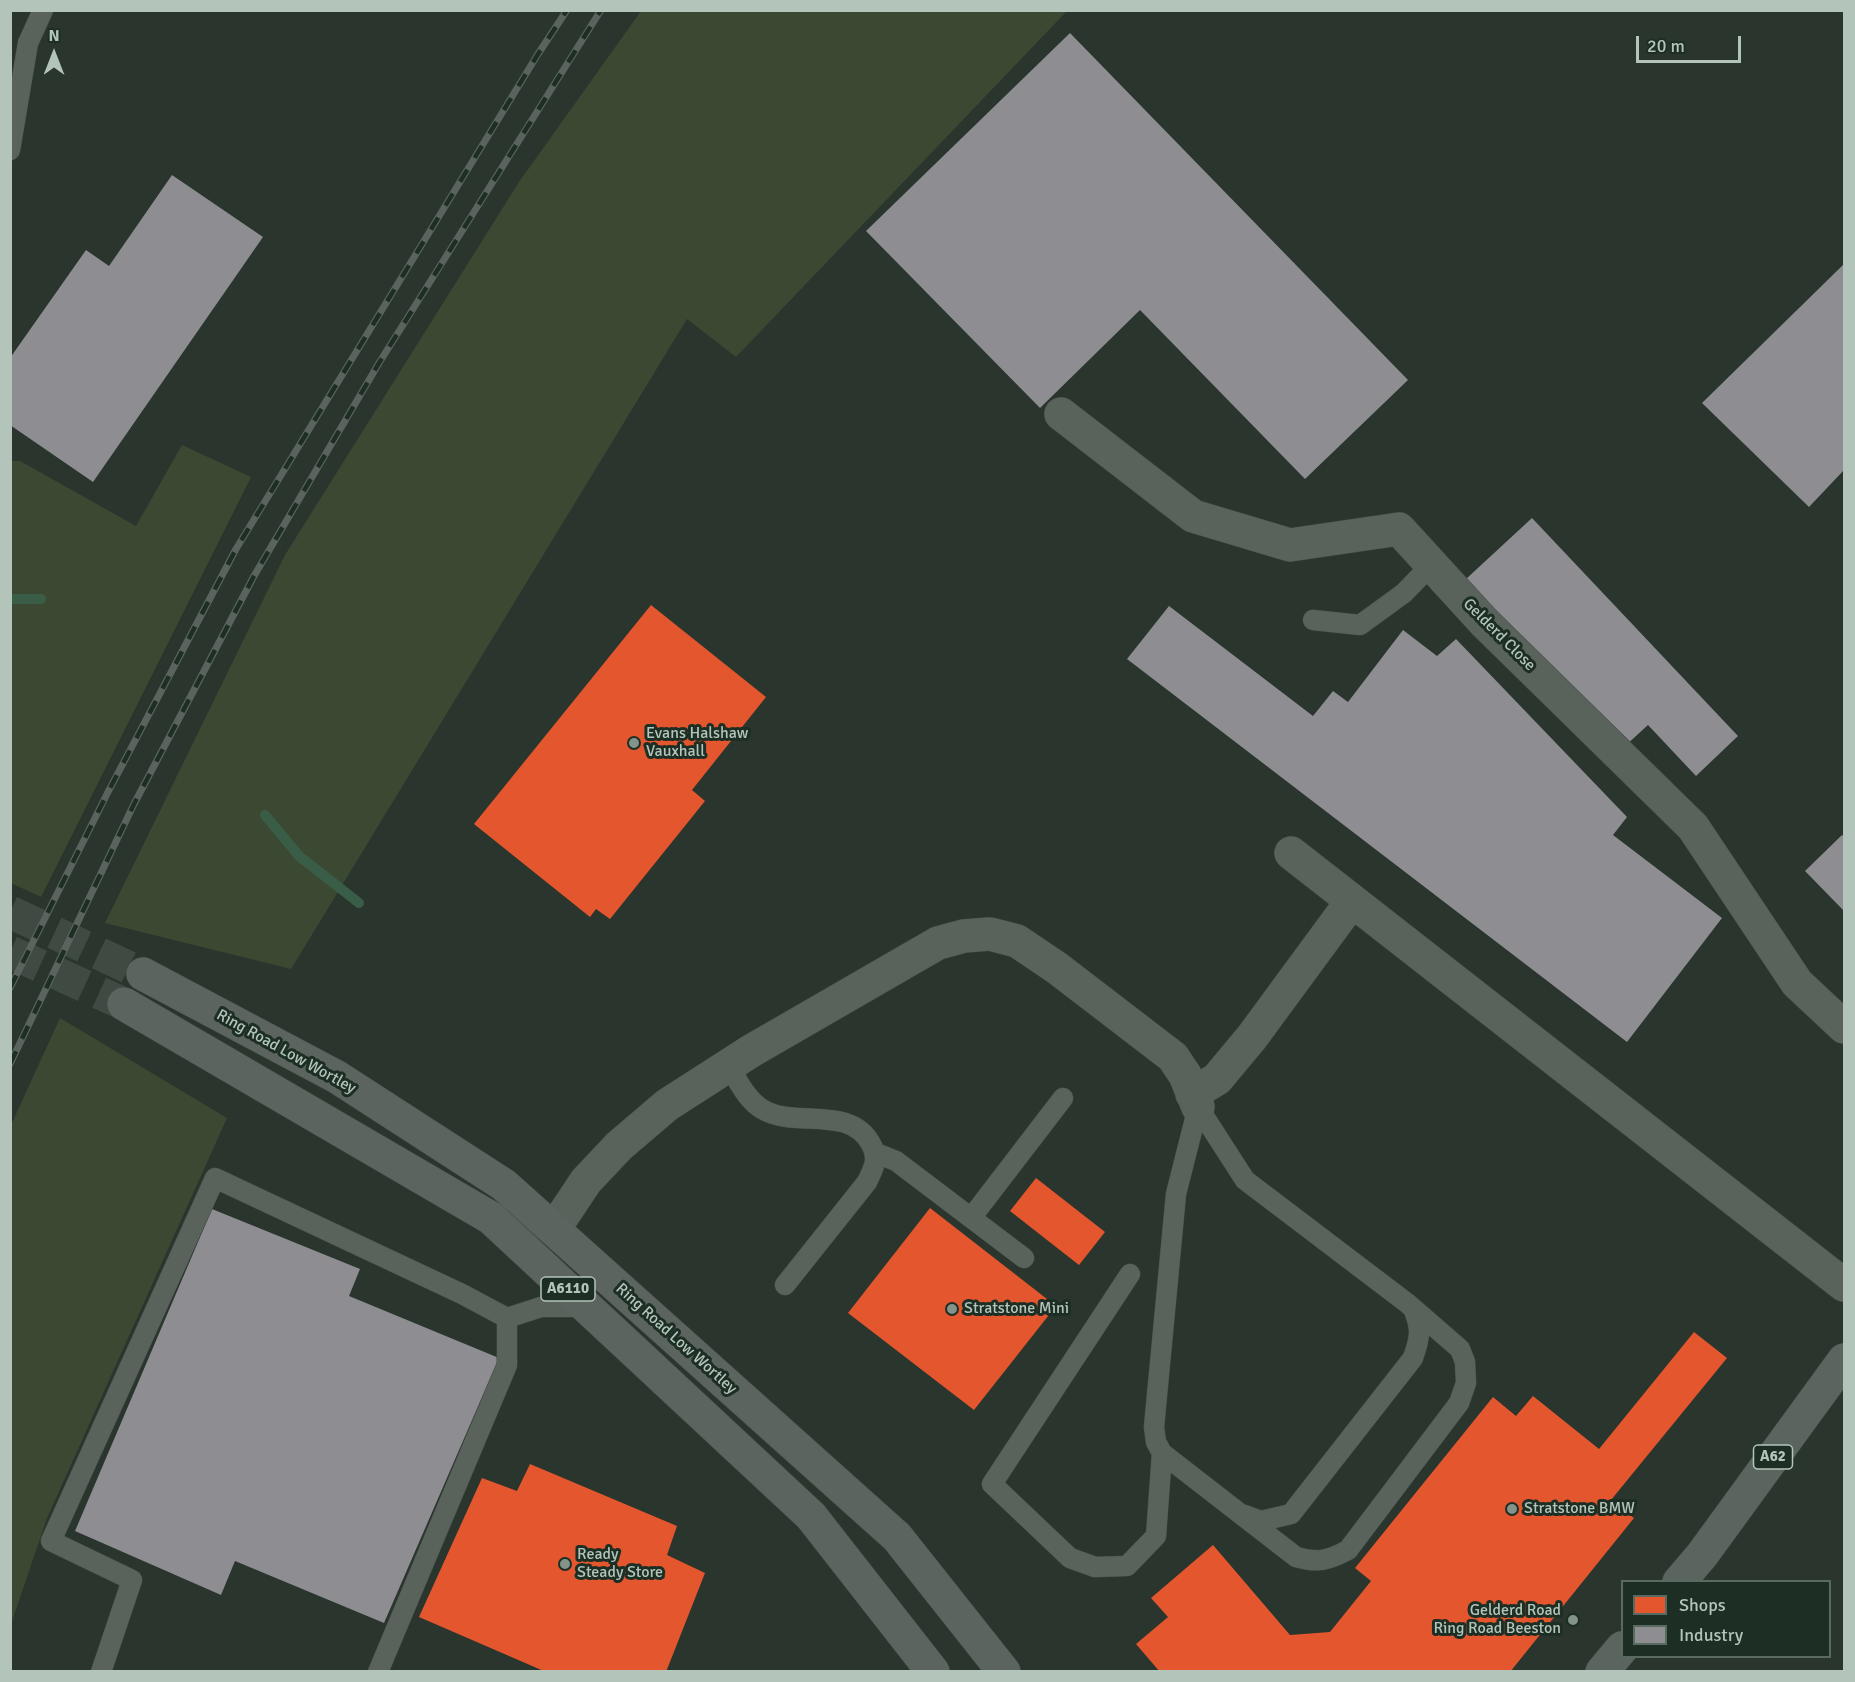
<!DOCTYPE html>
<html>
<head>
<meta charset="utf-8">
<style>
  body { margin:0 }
  #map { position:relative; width:1855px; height:1682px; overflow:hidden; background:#2a352d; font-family:Signika,sans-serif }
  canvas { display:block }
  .frame { position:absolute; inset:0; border:12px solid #b3c5ba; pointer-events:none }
  .legend { position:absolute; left:1621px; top:1580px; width:210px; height:78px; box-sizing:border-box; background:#1d2e24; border:2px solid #596a60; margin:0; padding:8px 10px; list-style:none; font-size:18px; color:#b3c5ba }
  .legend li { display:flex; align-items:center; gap:12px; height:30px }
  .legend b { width:30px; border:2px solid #596a60 }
  .north { position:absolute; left:24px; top:24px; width:60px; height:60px; -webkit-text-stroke:4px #1d2e24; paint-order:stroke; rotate:0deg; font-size:16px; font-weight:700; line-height:24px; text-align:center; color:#b3c5ba }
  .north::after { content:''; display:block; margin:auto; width:21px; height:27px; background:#b3c5ba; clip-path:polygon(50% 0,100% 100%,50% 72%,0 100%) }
  .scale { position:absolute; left:1636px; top:36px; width:105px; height:27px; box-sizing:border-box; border:3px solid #b3c5ba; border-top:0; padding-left:8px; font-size:18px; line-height:21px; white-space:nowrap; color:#b3c5ba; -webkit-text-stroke:4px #1d2e24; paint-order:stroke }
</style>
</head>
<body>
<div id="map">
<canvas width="1855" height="1682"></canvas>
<div class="frame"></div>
<ul class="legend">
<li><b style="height:16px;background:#e4572e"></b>Shops</li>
<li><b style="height:16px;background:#8d8d92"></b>Industry</li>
</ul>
<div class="north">N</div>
<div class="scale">20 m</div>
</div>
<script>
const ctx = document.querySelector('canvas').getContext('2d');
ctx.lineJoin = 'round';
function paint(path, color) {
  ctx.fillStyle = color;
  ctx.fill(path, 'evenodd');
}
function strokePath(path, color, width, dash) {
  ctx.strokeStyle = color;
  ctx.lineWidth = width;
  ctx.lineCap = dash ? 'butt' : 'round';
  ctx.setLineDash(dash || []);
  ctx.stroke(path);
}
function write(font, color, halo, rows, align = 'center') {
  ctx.font = font + ' Signika,sans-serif';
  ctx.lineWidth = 6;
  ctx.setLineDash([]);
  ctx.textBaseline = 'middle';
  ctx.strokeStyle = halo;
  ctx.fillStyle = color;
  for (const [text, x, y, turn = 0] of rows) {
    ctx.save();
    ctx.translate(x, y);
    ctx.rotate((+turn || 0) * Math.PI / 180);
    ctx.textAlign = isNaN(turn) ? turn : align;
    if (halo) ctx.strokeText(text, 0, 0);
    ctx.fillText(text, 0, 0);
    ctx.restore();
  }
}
paint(new Path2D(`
  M641,11H1067L736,357L687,319L291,969L105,923L285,555L519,182Z
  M182,445L251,477L41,897L11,883V461H20L136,526Z
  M60,1018L227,1118L47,1518L11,1624V1125Z`), '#3b4933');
paint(new Path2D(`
  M651,605L766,697L692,790L705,801L610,919L596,909L590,917L474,824Z
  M1036,1178L1105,1232L1079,1265L1010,1211Z
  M930,1208L1056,1306L974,1410L848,1313Z
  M1694,1332L1727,1358L1611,1500L1634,1518L1510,1672H1160L1136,1644L1168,1617L1151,1598L1213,1545L1290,1635L1330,1632L1371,1581L1355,1568L1493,1397L1516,1416L1533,1396L1599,1449Z
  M530,1464L677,1526L667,1555L705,1573L666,1672H546L419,1617L482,1478L517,1491Z`), '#e4572e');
paint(new Path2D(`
  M1070,33L1408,380L1305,479L1140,310L1040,408L866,231Z
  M172,175L263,237L93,482L10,425V358L86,250L109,266Z
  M1844,264V470L1809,507L1702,403Z
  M1532,518L1738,736L1696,776L1648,725L1624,747L1466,579Z
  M1169,606L1313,716L1333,691L1348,702L1403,630L1437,656L1456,639L1627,817L1613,835L1722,918L1627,1042L1127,659Z
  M1842,835L1844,837V911L1805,871Z
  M212,1209L360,1269L349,1296L499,1358L384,1623L235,1561L221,1595L75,1531Z`), '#8d8d92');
strokePath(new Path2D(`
  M10,599H41
  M265,815L299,856L359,903`), '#3a5d47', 10);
strokePath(new Path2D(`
  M10,912L143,974
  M10,952L124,1004`), '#3f4b42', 33, [33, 16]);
const service = new Path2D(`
  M10,150L28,43L43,10
  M1313,620L1360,625L1404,593L1432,564
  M729,1066C738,1081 747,1100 762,1109C794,1129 850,1104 871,1144C879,1158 874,1168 867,1182L785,1285
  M1198,1107L1245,1180L1407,1303L1460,1349L1465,1362L1466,1383L1459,1403L1348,1550C1327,1561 1318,1563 1296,1557L1162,1453L1156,1442L1154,1427L1176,1194Z
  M876,1153L896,1161L1024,1258
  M971,1218L1063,1098
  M1130,1274L992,1484L1070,1558L1095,1567L1127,1566L1156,1536L1162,1453
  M507,1318L541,1307H587
  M1245,1515L1261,1521L1291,1514L1413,1358C1420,1338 1422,1329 1413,1308
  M101,1672L132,1580L51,1541L215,1178L462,1294L507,1318V1365L378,1672`);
const minor = new Path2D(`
  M1061,414L1193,516L1290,545L1399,529L1485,623L1693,827L1797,983L1844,1027
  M1291,853L1844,1285
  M1192,1094L1217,1079L1252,1037L1352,901
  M554,1229L586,1181L619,1146L667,1105L751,1051L938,943L964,936L990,934L1017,941L1057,968L1173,1057L1185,1075L1198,1107`);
const primary = new Path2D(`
  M1679,1582L1702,1555L1844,1360
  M1602,1672L1622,1648`);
const trunk = new Path2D(`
  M143,974L337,1077L504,1185L897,1537L1004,1672
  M124,1004L491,1218L811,1516L933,1672`);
strokePath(service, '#484f4a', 21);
strokePath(minor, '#484f4a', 34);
strokePath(primary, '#47514a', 34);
strokePath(trunk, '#46504a', 34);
strokePath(service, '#59635c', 20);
strokePath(minor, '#59635c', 33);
strokePath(primary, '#5b655f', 33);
strokePath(trunk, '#5c6460', 33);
const rail = new Path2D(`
  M10,988L108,792L236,549L538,54L567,10
  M10,1064L134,804L254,576L379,363L601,10`);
strokePath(rail, '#5a635d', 7);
strokePath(rail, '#1d2e24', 4.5, [14]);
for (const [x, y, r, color] of [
  [634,743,6,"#839389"],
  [952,1309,6,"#839389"],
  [1512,1509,6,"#839389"],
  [565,1564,6,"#839389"],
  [1573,1620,6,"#839389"]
]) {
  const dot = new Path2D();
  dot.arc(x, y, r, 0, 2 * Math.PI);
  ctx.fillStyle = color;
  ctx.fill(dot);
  strokePath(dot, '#1d2e24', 2);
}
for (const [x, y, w] of [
  [568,1289,54],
  [1773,1457,39]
]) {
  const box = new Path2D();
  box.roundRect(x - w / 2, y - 12, w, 24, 4.5);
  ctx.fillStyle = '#1d2e24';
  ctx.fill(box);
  strokePath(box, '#b3c5ba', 1.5);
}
write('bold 15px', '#b3c5ba', null, [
  ["A6110",568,1289],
  ["A62",1773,1457]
]);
write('16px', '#b3c5ba', '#1d2e24', [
  ["Gelderd Close",1499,635,45],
  ["Ring Road Low Wortley",286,1052,29],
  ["Ring Road Low Wortley",676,1339,42]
]);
write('16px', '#b3c5ba', '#1d2e24', [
  ["Evans Halshaw",646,734],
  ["Vauxhall",646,752],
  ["Stratstone Mini",964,1309],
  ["Stratstone BMW",1524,1509],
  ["Ready",577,1555],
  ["Steady Store",577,1573],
  ["Gelderd Road",1561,1611,"right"],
  ["Ring Road Beeston",1561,1629,"right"]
], 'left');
</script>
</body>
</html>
